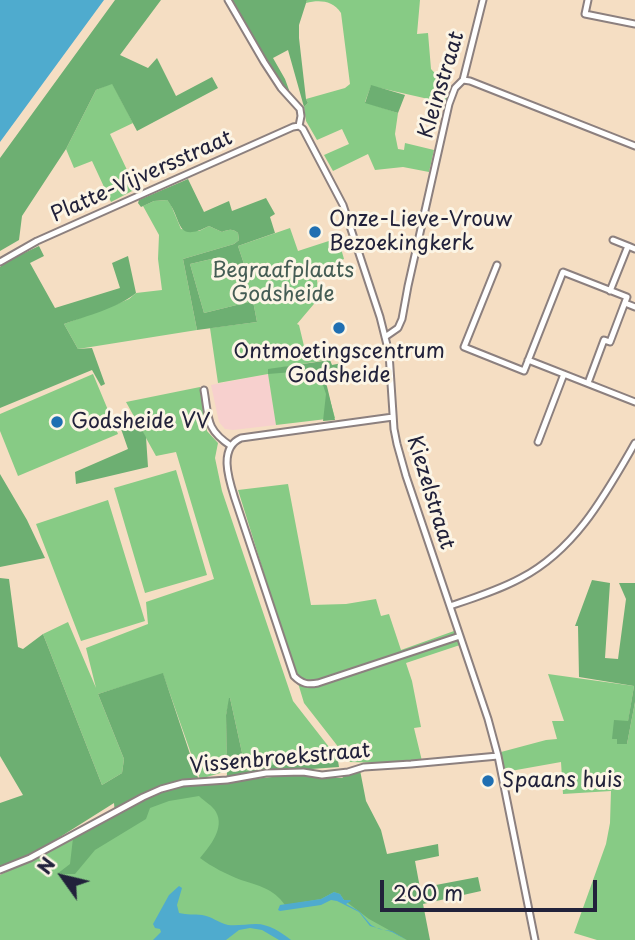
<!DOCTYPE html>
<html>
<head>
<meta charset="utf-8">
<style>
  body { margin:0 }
  #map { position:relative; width:635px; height:940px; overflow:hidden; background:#f5dec3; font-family:"Playpen Sans",sans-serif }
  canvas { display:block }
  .north { position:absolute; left:28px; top:842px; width:70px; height:70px; -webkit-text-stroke:5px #fcf5e5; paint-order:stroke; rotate:304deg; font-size:19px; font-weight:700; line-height:28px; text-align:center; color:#22223b }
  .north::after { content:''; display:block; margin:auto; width:24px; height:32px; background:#22223b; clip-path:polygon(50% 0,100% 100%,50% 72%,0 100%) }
  .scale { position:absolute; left:380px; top:880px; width:217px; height:32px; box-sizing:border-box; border:4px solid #22223b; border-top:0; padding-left:9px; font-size:21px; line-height:24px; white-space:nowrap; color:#22223b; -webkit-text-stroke:5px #fcf5e5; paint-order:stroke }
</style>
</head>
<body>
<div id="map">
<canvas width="635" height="940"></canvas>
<div class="north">N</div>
<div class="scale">200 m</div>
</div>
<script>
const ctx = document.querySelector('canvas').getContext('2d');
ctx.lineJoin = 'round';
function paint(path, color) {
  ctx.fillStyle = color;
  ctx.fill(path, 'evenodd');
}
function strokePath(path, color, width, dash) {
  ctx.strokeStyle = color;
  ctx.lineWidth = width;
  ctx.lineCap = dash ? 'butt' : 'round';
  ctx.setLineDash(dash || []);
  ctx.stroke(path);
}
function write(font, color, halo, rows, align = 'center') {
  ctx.font = font + ' "Playpen Sans",sans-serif';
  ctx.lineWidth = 6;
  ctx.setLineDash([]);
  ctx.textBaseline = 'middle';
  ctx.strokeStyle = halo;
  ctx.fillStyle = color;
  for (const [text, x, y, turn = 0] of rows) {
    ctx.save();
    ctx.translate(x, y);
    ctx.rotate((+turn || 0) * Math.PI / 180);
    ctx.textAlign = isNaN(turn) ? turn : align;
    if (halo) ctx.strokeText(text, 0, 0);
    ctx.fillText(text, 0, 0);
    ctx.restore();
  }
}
paint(new Path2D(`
  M268,374L276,425L233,430L225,429L219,422L211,385Z`), '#f7d0ce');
paint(new Path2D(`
  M307,0H420L417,34L428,33L431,69L444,83L442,94L448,97L446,103L371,86L365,102L398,113L395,134L398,149L404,150L405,143L434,150L429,172L403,167L375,170L368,154L333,171L324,155L349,144L342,129L317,140L306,121L304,107L308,103L306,99L345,88L350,84L341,13C332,0 319,0 306,3Z
  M112,83L133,123L110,134L136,189L111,202L92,161L74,168L66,149L96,90Z
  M167,200L171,205L181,229L199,231L209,226L222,232C228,230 232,228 238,233L239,240L234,244L183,259L197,330L78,349L64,324L117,304L129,299L136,293L162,290L158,259L159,235L143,206L154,201Z
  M290,228L298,251L338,238L344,259L335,263L341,274L317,280L319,298L297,324L299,325L304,346L321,344L325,360L268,370L318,369L325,382L335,418L276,425L268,374L218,383L210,328L257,322L253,301L204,313L190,264L220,257L244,264L238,246Z
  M93,374L118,434L18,476L0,431V414Z
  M200,387L207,431L218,443L215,458L222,491L293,701L336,756L338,761L315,756L246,771L230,698L226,715L227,771L200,779L163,674L98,694L124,759L122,773L102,785L43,634L68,622L96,688L86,648L148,624L146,602L214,579L176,452L156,456L126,402Z
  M176,470L207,575L145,593L114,488Z
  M288,484L311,605L346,604L376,599L381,616L389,614L401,650L454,631L460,645L406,663L412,681L421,727L414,728L422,761L384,763L350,762L304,703L295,673L238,490Z
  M108,500L145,621L81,641L36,524Z
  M548,674L634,686L628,722L612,739H617L627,744L635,702V940H597L574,933L606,844L610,823L611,791L563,794L561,762L505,772L501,752L546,740L557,739L552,721H564Z
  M221,784L410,940H0V875L147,798Z`), '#87cb85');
paint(new Path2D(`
  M115,0H161L120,55L148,68L157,58L176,96L212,77L218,88L137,131L112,84L96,90L66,149L22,216L19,240L0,251V158Z
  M231,0H307L299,25V38L306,99L308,103L304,107L288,50L273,58L285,79L289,90L288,91L259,50Z
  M371,85L405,95L398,113L365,103Z
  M188,179L204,212L229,201L232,211L266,198L275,214L270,217L275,233L238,246L244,264L224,271L220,257L190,264L204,313L253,301L257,322L197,330L183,259L234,244L239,240L238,233C232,228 228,230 222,232L209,226C174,244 183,219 167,200L154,201L141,207L138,203L139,200Z
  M39,246L44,256L30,263L55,308L120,288L112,263L128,256L136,293C118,308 86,316 64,324L78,349L92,348L105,384L101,386L92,370L0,408V267L7,261Z
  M330,360L332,365L342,363L343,379L326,382L335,420L323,421L326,394L318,370L268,374V369Z
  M134,416L146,437L148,467L76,484L75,472L128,449L120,426L127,423Z
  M0,474L27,520L45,558L0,567Z
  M0,578L9,579L18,647L23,649L43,634L102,785L122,773L124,759L98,694L163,673L200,784L303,774L326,778H342L359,765L366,801L381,830L387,854L438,844L439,856L415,861L420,888L478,877L481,891L423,904L430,940H407L369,919L344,900L340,894L334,892L321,899L285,905C273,888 259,886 241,880C226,874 212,867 200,858C210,846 225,828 216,812C213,806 204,801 199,796L169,801L150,808L146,819L95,850L75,874H57L70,864L73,838L115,816L114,803L41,849L0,867V803L23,795L0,756Z
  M592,580L610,583L605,658L618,659L626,599L619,583H635V702L627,744H617V739H612L614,720L628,721L634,686L579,677L578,626H575Z
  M229,698H230L246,771L315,755L338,761L339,767L269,772L227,778L226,715Z`), '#6daf72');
paint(new Path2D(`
  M0,0H104L0,142Z
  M179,886L182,888L177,905L179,913C187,915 194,914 202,915C211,916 219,923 228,925C238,926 246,924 256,924C269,924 281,932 291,940H279L262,930L250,928L239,930L226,940H153L161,932L160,929L155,928L153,924L169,895Z
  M334,892L340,894L344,900H350L351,901L346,904L359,911L371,925L379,929L392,931L407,940L392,932L370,926L359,912L337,901L331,900L321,905L280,911L278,910L280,905L321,899Z`), '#4fabce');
const minor = new Path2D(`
  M228,0L264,62L281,88L300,109L301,116L299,126
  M588,0L585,14L635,24
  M463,80L470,81L635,146
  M299,126L303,129L343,205L380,317L389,353L394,429L397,444L406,476L488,719L498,756L535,940
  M613,240L628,246
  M0,262L37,241L293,127L299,126
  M497,265L464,347L524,371L563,272L627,297L610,342L604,340L588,383
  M610,291L628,246L635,249
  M625,303L635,307
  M385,337L398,328L402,319L408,286L449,104L455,88L463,80L483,0
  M528,360L635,402
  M204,390C209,418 205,429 231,446
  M393,417L241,438C218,448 229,480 235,499L294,676C302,684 308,685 318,683L460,636
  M538,442L564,374
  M450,606C474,598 499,590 521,578C576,549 605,495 635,443
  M0,870L30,858L143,797L161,789L183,783L227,780L266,773L303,772L322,775L348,772L364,767L411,764L498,756`);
strokePath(minor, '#8c807f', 9);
strokePath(minor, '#fff', 5);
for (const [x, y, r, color] of [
  [315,232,7,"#1f6fb2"],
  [339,328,7,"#1f6fb2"],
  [57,422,7,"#1f6fb2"],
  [488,781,7,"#1f6fb2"]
]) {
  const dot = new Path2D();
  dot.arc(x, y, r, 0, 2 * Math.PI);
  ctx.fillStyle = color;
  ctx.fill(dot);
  strokePath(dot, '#fcf5e5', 2.5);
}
write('21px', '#22223b', '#fcf5e5', [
  ["Kleinstraat",442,85,-73],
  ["Platte-Vijversstraat",142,177,-24],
  ["Kiezelstraat",430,493,73],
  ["Vissenbroekstraat",280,759,-5]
]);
write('21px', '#22223b', '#fcf5e5', [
  ["Onze-Lieve-Vrouw",329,220],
  ["Bezoekingkerk",329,244],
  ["Ontmoetingscentrum",339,352,"center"],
  ["Godsheide",339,376,"center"],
  ["Godsheide VV",71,422],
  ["Spaans huis",502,781]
], 'left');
write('21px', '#455d55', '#fcf5e5', [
  ["Begraafplaats",283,271],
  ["Godsheide",283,295]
]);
</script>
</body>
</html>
